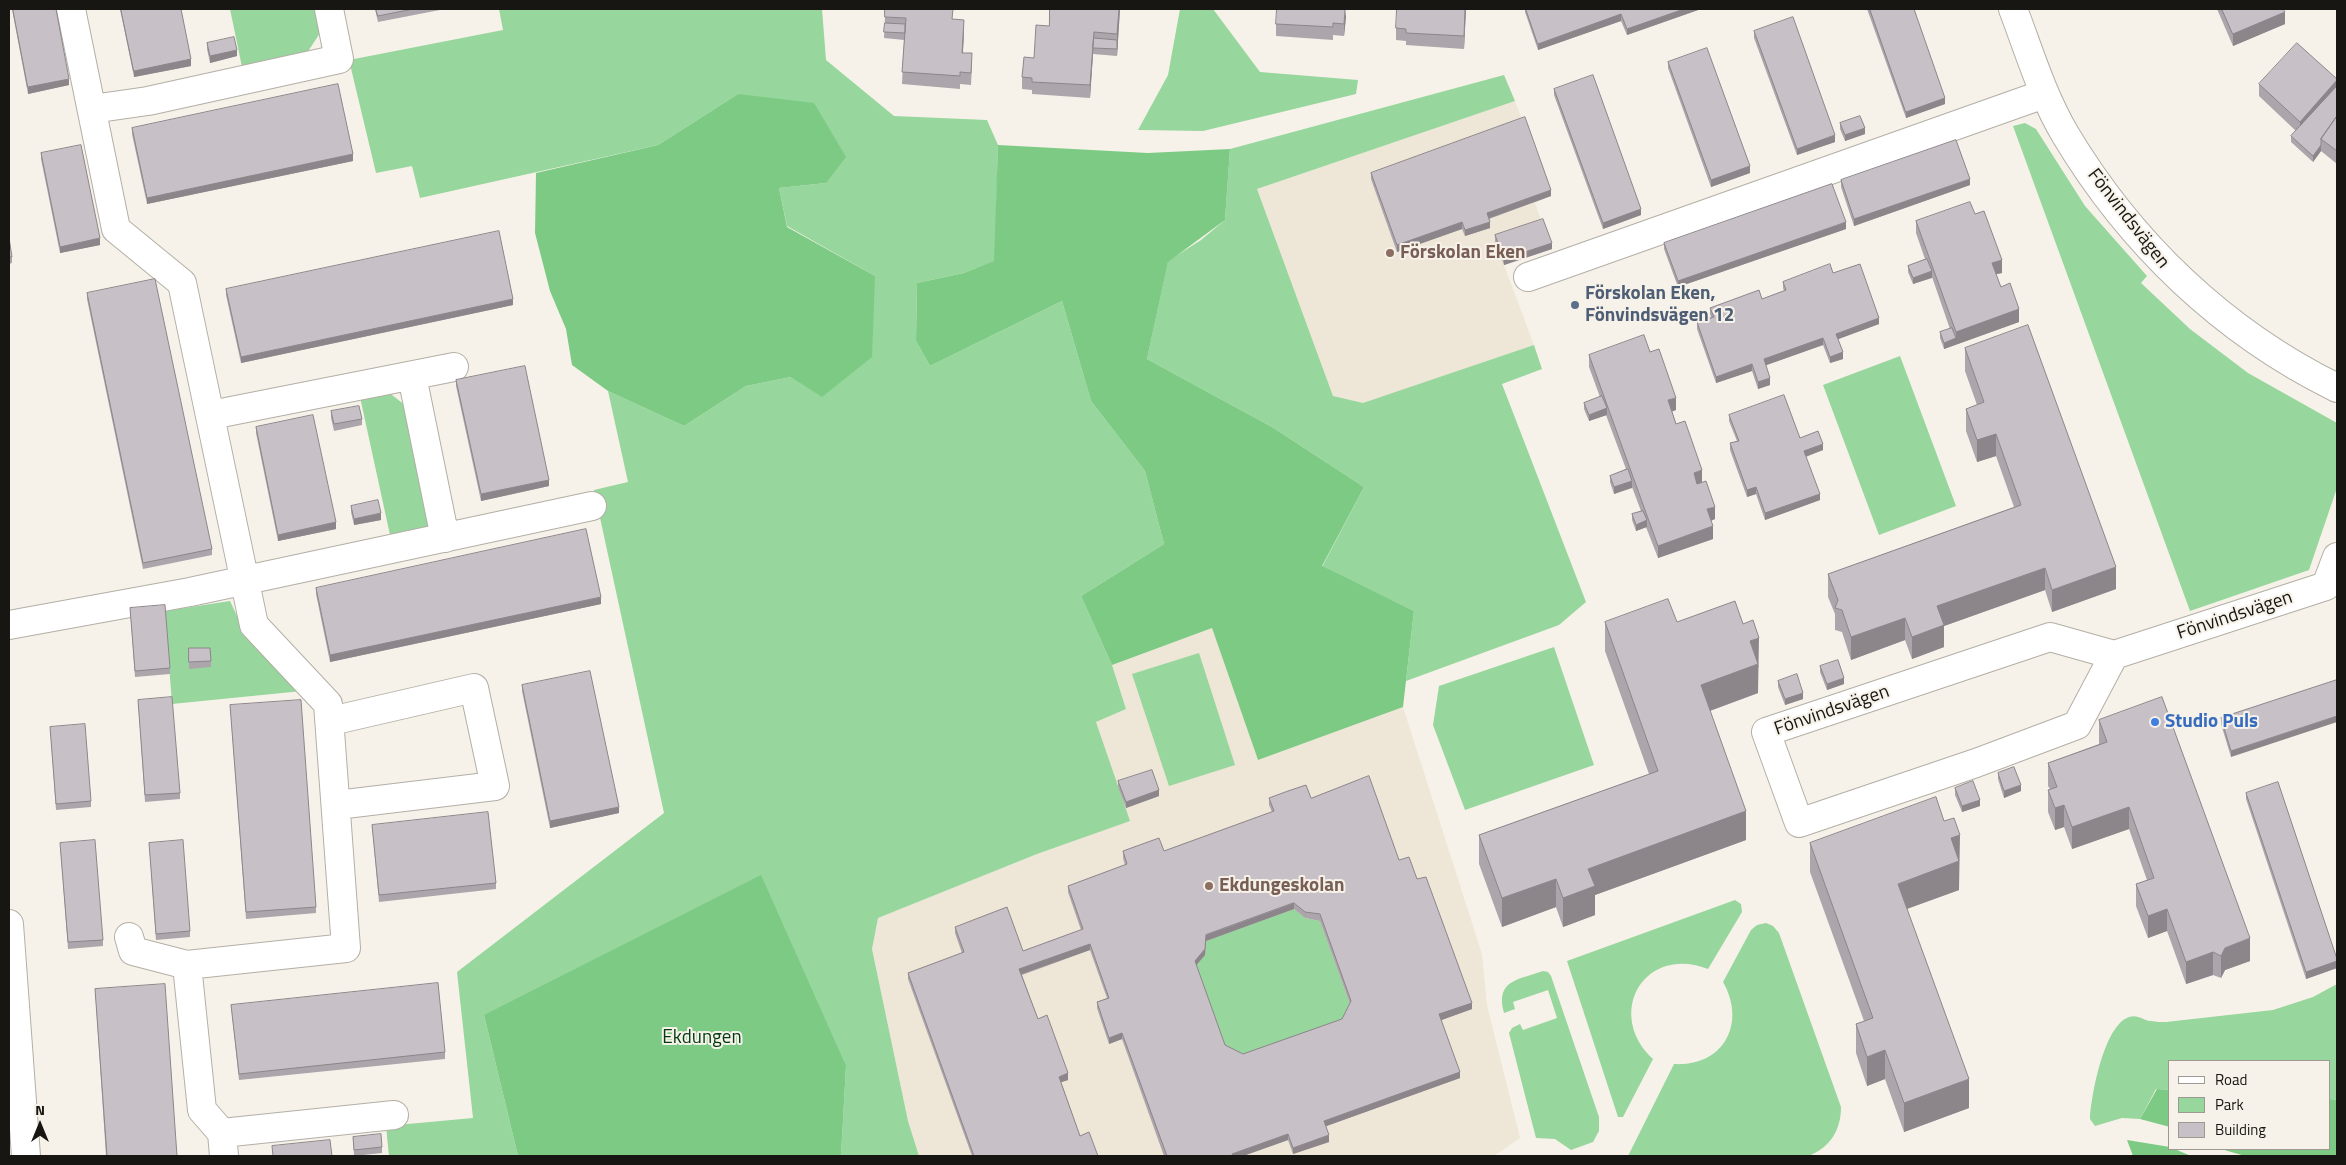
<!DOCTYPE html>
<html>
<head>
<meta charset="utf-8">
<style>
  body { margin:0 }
  #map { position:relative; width:2346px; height:1165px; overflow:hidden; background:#f7f2e9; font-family:"Titillium Web",sans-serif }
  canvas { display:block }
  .frame { position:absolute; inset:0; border:10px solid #171613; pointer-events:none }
  .legend { position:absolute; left:2168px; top:1060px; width:162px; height:90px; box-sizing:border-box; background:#f7f2e9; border:1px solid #9d9a93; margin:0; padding:6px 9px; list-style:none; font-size:15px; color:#171613 }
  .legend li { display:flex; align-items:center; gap:10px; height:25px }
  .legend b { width:25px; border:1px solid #9d9a93 }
  .north { position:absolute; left:15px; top:1100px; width:50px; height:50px; -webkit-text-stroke:4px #f7f2e9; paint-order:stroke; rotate:0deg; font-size:14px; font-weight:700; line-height:20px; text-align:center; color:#171613 }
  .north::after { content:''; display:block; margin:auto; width:18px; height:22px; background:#171613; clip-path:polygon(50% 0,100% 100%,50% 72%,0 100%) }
</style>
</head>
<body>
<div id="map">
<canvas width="2346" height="1165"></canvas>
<div class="frame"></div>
<ul class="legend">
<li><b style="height:6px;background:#fff"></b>Road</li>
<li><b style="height:14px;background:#97d69c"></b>Park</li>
<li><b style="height:14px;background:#c8c0c7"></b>Building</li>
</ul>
<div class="north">N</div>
</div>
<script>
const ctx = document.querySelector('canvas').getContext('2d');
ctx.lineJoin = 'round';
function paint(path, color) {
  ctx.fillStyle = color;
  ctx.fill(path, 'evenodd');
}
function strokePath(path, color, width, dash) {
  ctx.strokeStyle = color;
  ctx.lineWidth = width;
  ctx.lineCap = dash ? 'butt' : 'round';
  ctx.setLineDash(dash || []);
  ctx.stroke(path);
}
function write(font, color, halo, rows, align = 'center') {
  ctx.font = font + ' "Titillium Web",sans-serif';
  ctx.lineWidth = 4;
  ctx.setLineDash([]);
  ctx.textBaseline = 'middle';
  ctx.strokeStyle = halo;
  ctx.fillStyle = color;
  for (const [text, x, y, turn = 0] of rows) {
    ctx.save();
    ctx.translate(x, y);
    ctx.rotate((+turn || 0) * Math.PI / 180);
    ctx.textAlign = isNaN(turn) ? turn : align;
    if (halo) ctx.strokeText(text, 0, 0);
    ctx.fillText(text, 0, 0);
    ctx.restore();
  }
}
paint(new Path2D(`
  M1515,101L1551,196L1535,203L1543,225L1495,241L1534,345L1363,404L1333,396L1257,189Z
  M1212,628L1258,760L1403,707L1482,954L1487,1005L1520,1138L1494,1156H919L908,1121L872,949L878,918L1037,854L1129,821L1096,722L1126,709L1112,665Z`), '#eee6d6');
paint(new Path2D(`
  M230,9H317L322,30L307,53L242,67Z
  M499,9H822L826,60L894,116L987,120L998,145L995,261L964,273L917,283L916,341L930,366L1062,301L1091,401L1145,471L1164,544L1081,596L1112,665L1126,709L1096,722L1130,821L1037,854L878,918L872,949L908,1121L919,1156H841L846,1066L484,1015L518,1156H389L386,1126L473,1118L457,972L664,813L594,490L628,482L608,391L684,426L746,386L791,377L875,276L787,226L779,188L826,183L738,94L658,145L420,198L412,166L376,173L349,60L503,30Z
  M1180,9H1213L1260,72L1358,80L1356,94L1203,131L1138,130L1168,75Z
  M1504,75L1515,101L1257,189L1333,396L1363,403L1534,345L1542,369L1502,384L1586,602L1559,625L1406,681L1414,611L1322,567L1364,487L1272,427L1147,359L1168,261L1201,240L1225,220L1230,149Z
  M2025,123L2036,129L2085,206L2147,276L2141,283L2190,329L2248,373L2337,423V488L2309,570L2190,611L2013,126Z
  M1900,356L1956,506L1879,535L1823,385Z
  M387,391L406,406L432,527L390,535L360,397Z
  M230,601L247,637L302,691L172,704L165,611Z
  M1554,647L1594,765L1465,810L1433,725L1439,686Z
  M1199,653L1235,765L1169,786L1132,674Z
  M1735,900L1741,904L1742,912L1708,969C1645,944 1604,1013 1653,1059L1623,1117H1618L1567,961Z
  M1294,909L1305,918L1320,921L1351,1007L1342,1026L1243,1061L1225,1052L1195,967L1205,955L1206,941Z
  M1766,923L1773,926L1779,933L1841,1107C1841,1130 1830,1148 1808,1156H1628L1674,1064C1723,1067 1747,1024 1723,982L1751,930L1757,925Z
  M1543,971L1548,972L1551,976L1599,1117V1131L1593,1142L1571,1150L1555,1139L1536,1138L1509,1033L1512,1028L1520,1024L1523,1030L1557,1018L1548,990L1513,1002L1515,1009L1504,1013C1495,980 1518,980 1543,971Z
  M2337,984V1100L2330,1099V1061H2170V1090L2156,1089L2140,1119L2122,1118L2095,1126L2090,1119C2091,1096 2104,1025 2129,1017C2138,1014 2142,1020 2151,1021C2156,1022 2161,1022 2166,1022L2273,1010L2313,997Z`), '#97d69c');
paint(new Path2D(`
  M738,94L814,103L846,157L826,183L779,188L787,227L875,276L872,357L822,397L791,377L746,386L684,426L608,391L572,365L566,329L550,291L535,233L536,173L658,145Z
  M998,145L1148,153L1230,149L1225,220L1168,262L1147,359L1272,427L1364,487L1322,566L1414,611L1403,707L1258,760L1212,628L1112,665L1081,596L1164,544L1145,471L1091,401L1062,301L930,366L916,341L917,283L964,273L994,261Z
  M761,875L846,1066L841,1156H518L484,1015Z
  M2157,1089L2170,1090V1127L2140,1119Z
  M2330,1099L2337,1100V1156H2245L2221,1149H2330Z
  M2127,1140L2170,1147L2191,1156H2133Z`), '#7cca84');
const minor = new Path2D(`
  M71,9L116,229L182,283L254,625L328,704L346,948L187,965L202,1110L222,1133L224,1156
  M2013,9C2029,51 2042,95 2065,134C2130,243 2223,332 2337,388
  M92,109L148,101L339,59L329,9
  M1528,277L2044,94
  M412,376L445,538
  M211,415L454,367
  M9,625L190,592L592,506
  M2114,655L2077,725L1976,763L1799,823L1766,732L2050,637L2114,655L2326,586L2337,557
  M331,721L474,688L495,786L337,805
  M9,924L26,1156
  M129,937L133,951L187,965
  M222,1133L394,1115`);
strokePath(minor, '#b3afa6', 30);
strokePath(minor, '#fff', 28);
paint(new Path2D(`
  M12,9H56L69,85L28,94Z
  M120,9H181L191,66L134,77Z
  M375,9H445L378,22Z
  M1120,9L1117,56L1093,54L1090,98L1032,94V90L1022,89V77L1034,58Z
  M1466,9L1464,49L1406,45V41L1396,40V28Z
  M1525,9H1701L1627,35L1621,21L1538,50L1525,12Z
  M1867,9H1914L1945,104L1906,118Z
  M2217,9H2283L2285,24L2233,46Z
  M885,17L953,19L964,32L963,53L972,66L971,85L960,84V89L902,84L904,40L884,38Z
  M1346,17L1344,36L1333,35V40L1276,36V24Z
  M1754,31L1835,142L1797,155L1754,38Z
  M207,43L237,56L210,63L207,49Z
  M1668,62L1750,173L1711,187L1668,68Z
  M2337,79V164L2321,151L2313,162L2291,142V136L2296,131L2259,96V84Z
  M1554,89L1641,215L1603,229L1554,95Z
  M1840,123L1865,134L1845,141L1840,129Z
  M132,128L353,161L147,204L132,134Z
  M41,153L100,245L60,253L41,159Z
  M1371,173L1551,196L1489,219L1490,228L1465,236L1462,229L1397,252L1371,179Z
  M1841,180L1970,185L1854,226L1841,187Z
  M1975,214L2002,273L1996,274L2001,287L2019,322L1944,349L1940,338V332L1950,329L1932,277L1913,284L1908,272V266L1925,259L1916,233V221Z
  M1846,229L1678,287L1664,249V243Z
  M1495,235L1552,249L1504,265L1495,241Z
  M9,238L12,257V263L9,264Z
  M1833,273L1879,324L1838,339L1843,359L1830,363L1823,345L1766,365L1770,385L1758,389L1752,371L1716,383L1697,329V322L1711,317L1710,314V308L1762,299L1784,291L1783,288V282Z
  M226,289L513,305L241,363L226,295Z
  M87,293L212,549V555L143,569L87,299Z
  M1965,348L2116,589L2052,612L2045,590L1944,626V647L1912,659L1905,640L1851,660L1842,632L1835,630V614L1828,597V574L2014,507L1996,456L1977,462L1966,431V409L1977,405L1965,371Z
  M1650,352L1676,410L1672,411L1676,424L1702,482L1715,519L1711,521L1713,539L1658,558L1646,527L1636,531L1632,520V514L1641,511L1632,487L1614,494L1610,482V476L1626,469L1606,415L1589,421L1584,409V403L1600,397L1589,367V355Z
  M456,380L549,486L481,501L456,386Z
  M331,411L362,419V425L334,431L331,418Z
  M1729,415L1800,438L1823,450L1806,457L1820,500L1765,520L1756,494L1747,497L1730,450V443L1737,441L1729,421Z
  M256,427L336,529L278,541L256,433Z
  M351,506L381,520L354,525L351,512Z
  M316,588L601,604L330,662L316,594Z
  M130,608L170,668V674L135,677Z
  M1605,622H1677L1743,624L1759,667H1758V693L1710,711L1746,840L1595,895V915L1563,927L1556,907L1502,927L1479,864V835L1649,774L1605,651Z
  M189,648H210L211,667L189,669Z
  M1820,666L1844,684L1827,690L1820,672Z
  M2337,680L2231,757L2221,724V718Z
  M1778,681L1803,699L1785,705L1778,687Z
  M522,685L619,813L550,828L522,691Z
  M138,700L180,793V799L145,802Z
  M230,705L316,907V913L246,919Z
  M2099,720L2250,961L2225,970L2221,978L2213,975L2186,984L2167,931L2148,938L2136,906V884L2147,880L2129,829L2072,849L2064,827L2055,830L2048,812V790L2050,789L2048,786V763L2099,744Z
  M50,727L91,801V807L56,810Z
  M1998,773L2021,791L2004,798L1998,779Z
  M1118,781L1159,796L1126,808L1118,787Z
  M1955,788L1980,806L1962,812L1955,795Z
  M2246,793L2337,959V968L2306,979L2246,799Z
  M1269,798H1311L1399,860L1417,879L1472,1009L1441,1020L1460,1078L1326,1126L1329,1142L1293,1154L1288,1140L1243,1156H1164L1122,1039L1109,1044L1097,1008V1002L1107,998L1090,950L1022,975L1038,1019L1068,1080L1061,1082L1080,1136L1098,1156H972L908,979V973L962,953L955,933V927L1023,951L1081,930L1068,892V886L1125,865L1123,858V851H1164L1272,812L1269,805ZM1294,909L1305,918L1320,921L1350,1004L1342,1019L1243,1054L1225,1045L1196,965L1205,955L1206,941Z
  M372,825L496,883V889L379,902Z
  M60,843L103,940V946L68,949Z
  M149,843L190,931V937L156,940Z
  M1810,843L1960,864H1959V890L1907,909L1969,1108L1904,1132L1885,1079L1867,1086L1856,1053V1024L1864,1021L1810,872Z
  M95,989L177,1156H106Z
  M231,1005L445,1052V1059L239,1080Z
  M353,1137L382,1147V1153L354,1156Z`), '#aca5ab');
paint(new Path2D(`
  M1119,9H1120L1117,56V34Z
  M1346,9V17L1344,36V24Z
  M1465,9H1466L1464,49V36Z
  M1684,9H1701L1627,35V29Z
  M2285,12V24L2233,46V34Z
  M1621,14V21L1538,50V44Z
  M964,20V32L962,66V53Z
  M1094,32L1093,54L1090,98V85Z
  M237,50V56L210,63V56Z
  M191,59V66L134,77V71Z
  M69,79V85L28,94V87Z
  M2337,80V93L2300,134V122Z
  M1945,98V104L1906,118V112Z
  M1865,128V134L1845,141V135Z
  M1835,135V142L1797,155V149Z
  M2321,145V151L2313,162V156Z
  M353,154V161L147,204V198Z
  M1750,166V173L1711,187V180Z
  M1970,179V185L1854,226V219Z
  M1551,190V196L1487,219V213Z
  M1641,209V215L1603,229V223Z
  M1462,222V229L1397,252V245Z
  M1490,222V228L1465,236V230Z
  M1846,222V229L1678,287V281Z
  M100,238V245L60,253V247Z
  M1552,243V249L1504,265V259Z
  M2002,260V273L1992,275V263Z
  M1932,271V278L1913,284V278Z
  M513,299V305L241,363V357Z
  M2019,309V322L1944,349V343L1956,338V332Z
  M1879,318V324L1836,340V334Z
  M1823,338V345L1764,366V359Z
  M1843,352V359L1830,363V357Z
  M1752,364V371L1716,383V377Z
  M1770,378V385L1758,389V382Z
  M1676,398V410L1668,413V400Z
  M1607,408V415L1589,421V415Z
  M1996,434V456L1977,462V440Z
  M1823,444V450L1804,457V451Z
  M1702,470V482L1694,485V473Z
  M549,480V486L481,501V494Z
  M1632,481V488L1614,494V487Z
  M1756,487V494L1747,497V490Z
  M1820,494V500L1765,520V513Z
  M1715,507V519L1707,522V509Z
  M381,513V520L354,525V519Z
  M1647,520V527L1636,531V525Z
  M336,522V529L278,541V535Z
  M1713,526V539L1658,558V546Z
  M2116,567V589L2052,612V590Z
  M2045,568V590L1944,626V647L1912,659V637L1937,606Z
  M601,597V604L330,662V655Z
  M1905,618V640L1851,660V637Z
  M1759,638L1758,693L1701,714V685L1750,641Z
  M1844,678V684L1827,690V684Z
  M1803,693V699L1785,705V699Z
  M2337,716V722L2231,757V751Z
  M2021,785V791L2004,798V791Z
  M1159,790V796L1126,808V802Z
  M1980,800V806L1962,812V806Z
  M2064,805V827L2055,830V808Z
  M619,807V813L550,828V821Z
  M2129,807V829L2072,849V827Z
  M1746,811V840L1595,895V915L1563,927V898L1588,869Z
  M1960,835L1959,890L1898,912V884L1951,838Z
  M1556,879V907L1502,927V898Z
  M1294,903V909L1206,941L1205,955L1195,967V961L1206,935Z
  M2167,909V931L2148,938V916Z
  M2250,938V961L2225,970L2221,978V956L2225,948Z
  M1090,944V950L1019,975V969Z
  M2213,952V975L2186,984V962Z
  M2337,961V968L2306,979V972Z
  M1472,1003V1009L1439,1021V1014Z
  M1122,1033V1039L1109,1044V1038Z
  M1885,1050V1079L1867,1086V1057Z
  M1460,1072V1078L1324,1127V1121Z
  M1068,1073V1080L1059,1083V1077Z
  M1969,1079V1108L1904,1132V1103Z
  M1288,1134V1140L1243,1156H1232V1154Z
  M1329,1135V1142L1293,1154V1148Z`), '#8c868b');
const building = new Path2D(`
  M13,9H56L69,79L28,87Z
  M121,9H181L191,59L134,71Z
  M376,9H413L378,16Z
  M885,9H953L952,19L964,20L962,53H972L971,73L960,72V76L902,72L906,18L885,17Z
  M1050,9H1119L1117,34L1094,32L1090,85L1032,82V78L1022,77L1024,57L1034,58L1036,25L1049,26Z
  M1277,9H1345L1344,24L1333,23V27L1276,24Z
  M1397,9H1465L1464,36L1406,33V29L1396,28Z
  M1526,9H1684L1627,29L1621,14L1538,44Z
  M1870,9H1914L1945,98L1906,112Z
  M2222,9H2283L2285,12L2233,34Z
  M1793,17L1835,135L1797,149L1754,31Z
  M885,23L905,24V33L884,32Z
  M234,37L237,50L210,56L207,43Z
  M1094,38L1117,40V49L1093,48Z
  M2297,43L2337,79V80L2300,122L2259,84Z
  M1707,48L1750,166L1711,180L1668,62Z
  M1593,75L1641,209L1603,223L1554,89Z
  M338,84L353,154L147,198L132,128Z
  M2337,86V116L2321,139V145L2313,156L2291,136Z
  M1860,116L1865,128L1845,135L1840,123Z
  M2337,116V151L2321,139Z
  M1525,117L1551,190L1487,213L1490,222L1465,230L1462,222L1397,245L1371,173Z
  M1956,140L1970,179L1854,219L1841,180Z
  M81,145L100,238L60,247L41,153Z
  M1832,184L1846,222L1678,281L1664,243Z
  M1970,202L1975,214L1984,211L2002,260L1992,263L1999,282L2001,287L2010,283L2019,309L1956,332L1916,221Z
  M1543,219L1552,243L1504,259L1495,235Z
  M499,231L513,299L241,357L226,289Z
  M9,238L12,257H9Z
  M1927,259L1932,271L1913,278L1908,266Z
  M1830,264L1833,273L1860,264L1879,318L1836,334L1843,352L1830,357L1823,338L1764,359L1770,378L1758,382L1752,364L1716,377L1697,322L1714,317L1710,308L1759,290L1762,299L1786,290L1783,282Z
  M155,279L212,549L143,563L87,293Z
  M2028,325L2116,567L2052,590L2045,568L1937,606L1944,625L1912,637L1905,618L1851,637L1842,610L1835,608L1838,600L1828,574L2021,505L1996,434L1977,440L1966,409L1984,402L1965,348Z
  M1952,328L1956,338L1944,343L1940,332Z
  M1644,335L1650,352L1659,349L1676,398L1668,400L1676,424L1685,421L1702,470L1694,473L1697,484L1706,481L1715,507L1707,509L1713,526L1658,546L1589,355Z
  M525,366L549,480L481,494L456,380Z
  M1784,395L1800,438L1818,431L1823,444L1804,451L1820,494L1765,513L1756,487L1747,490L1730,443L1739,441L1729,415Z
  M1602,396L1607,408L1589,415L1584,403Z
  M359,406L362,419L334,424L331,411Z
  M313,415L336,522L278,535L256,427Z
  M1628,469L1632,481L1614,487L1610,476Z
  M378,500L381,513L354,519L351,506Z
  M1643,511L1647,520L1636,525L1632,514Z
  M586,529L601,597L330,655L316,588Z
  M1668,599L1677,622L1735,601L1743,624L1753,620L1759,638L1750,641L1758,664L1701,685L1746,811L1588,869L1595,886L1563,898L1556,879L1502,898L1479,835L1658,771L1605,622Z
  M165,605L170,668L135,671L130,608Z
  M189,648H210L211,661L189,662Z
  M1838,660L1844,678L1827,684L1820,666Z
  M590,671L619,807L550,821L522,685Z
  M1797,674L1803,693L1785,699L1778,681Z
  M2337,680V716L2231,751L2221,718Z
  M172,697L180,793L145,795L138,700Z
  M2162,697L2250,938L2225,948L2221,956L2213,952L2186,962L2167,909L2148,916L2136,884L2154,878L2129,807L2072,827L2064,805L2055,808L2048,790L2057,787L2048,763L2107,742L2099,720Z
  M301,700L316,907L246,912L230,705Z
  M85,724L91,801L56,804L50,727Z
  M2014,767L2021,785L2004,791L1998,773Z
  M1152,770L1159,790L1126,802L1118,781Z
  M1369,776L1399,860L1409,857L1417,879L1426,877L1472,1003L1439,1014L1460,1072L1324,1121L1329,1135L1293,1148L1288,1134L1232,1154L1233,1156H1167L1122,1033L1109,1038L1097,1002L1109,998L1090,944L1019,969L1038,1019L1047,1015L1068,1073L1059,1077L1080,1136L1089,1132L1098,1156H974L908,973L964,952L955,927L1007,907L1023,951L1083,929L1068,886L1127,864L1123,851L1159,838L1164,851L1274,811L1269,798L1288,791L1306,785L1311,798ZM1294,903L1305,912L1320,914L1351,1001L1342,1019L1243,1054L1225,1045L1195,961L1205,949L1206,935Z
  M1973,781L1980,800L1962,806L1955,788Z
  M2278,782L2337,959V961L2306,972L2246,793Z
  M1936,797L1944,821L1954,818L1960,835L1951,838L1959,861L1898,884L1969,1079L1904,1103L1885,1050L1867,1057L1856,1024L1873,1018L1810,843Z
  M488,812L496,883L379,895L372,825Z
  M95,840L103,940L68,942L60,843Z
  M183,840L190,931L156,934L149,843Z
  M438,983L445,1052L239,1074L231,1005Z
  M165,984L177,1156H107L95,989Z
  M381,1134L382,1147L354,1150L353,1137Z
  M330,1140L332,1156H273L272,1146Z`);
paint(building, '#c8c0c7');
strokePath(building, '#8c868b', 1);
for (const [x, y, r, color] of [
  [1390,253,5,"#8d6e63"],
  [1575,305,5,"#5c6f8a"],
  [2155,722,5,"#3f7fe0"],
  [1209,886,5,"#8d6e63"]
]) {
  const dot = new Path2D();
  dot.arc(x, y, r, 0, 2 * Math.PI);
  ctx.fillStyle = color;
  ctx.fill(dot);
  strokePath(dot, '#f7f2e9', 2);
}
write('19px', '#171613', '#f7f2e9', [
  ["Fönvindsvägen",2128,219,52],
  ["Fönvindsvägen",2235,616,-18],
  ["Fönvindsvägen",1832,711,-19]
]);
write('bold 19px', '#785e54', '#f7f2e9', [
  ["Förskolan Eken",1400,253],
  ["Ekdungeskolan",1219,886]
], 'left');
write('bold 19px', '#4e5e75', '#f7f2e9', [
  ["Förskolan Eken,",1585,294],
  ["Fönvindsvägen 12",1585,316]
], 'left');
write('bold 19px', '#366cbe', '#f7f2e9', [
  ["Studio Puls",2165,722]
], 'left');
write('19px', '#003c0f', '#f7f2e9', [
  ["Ekdungen",702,1038]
]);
</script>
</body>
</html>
